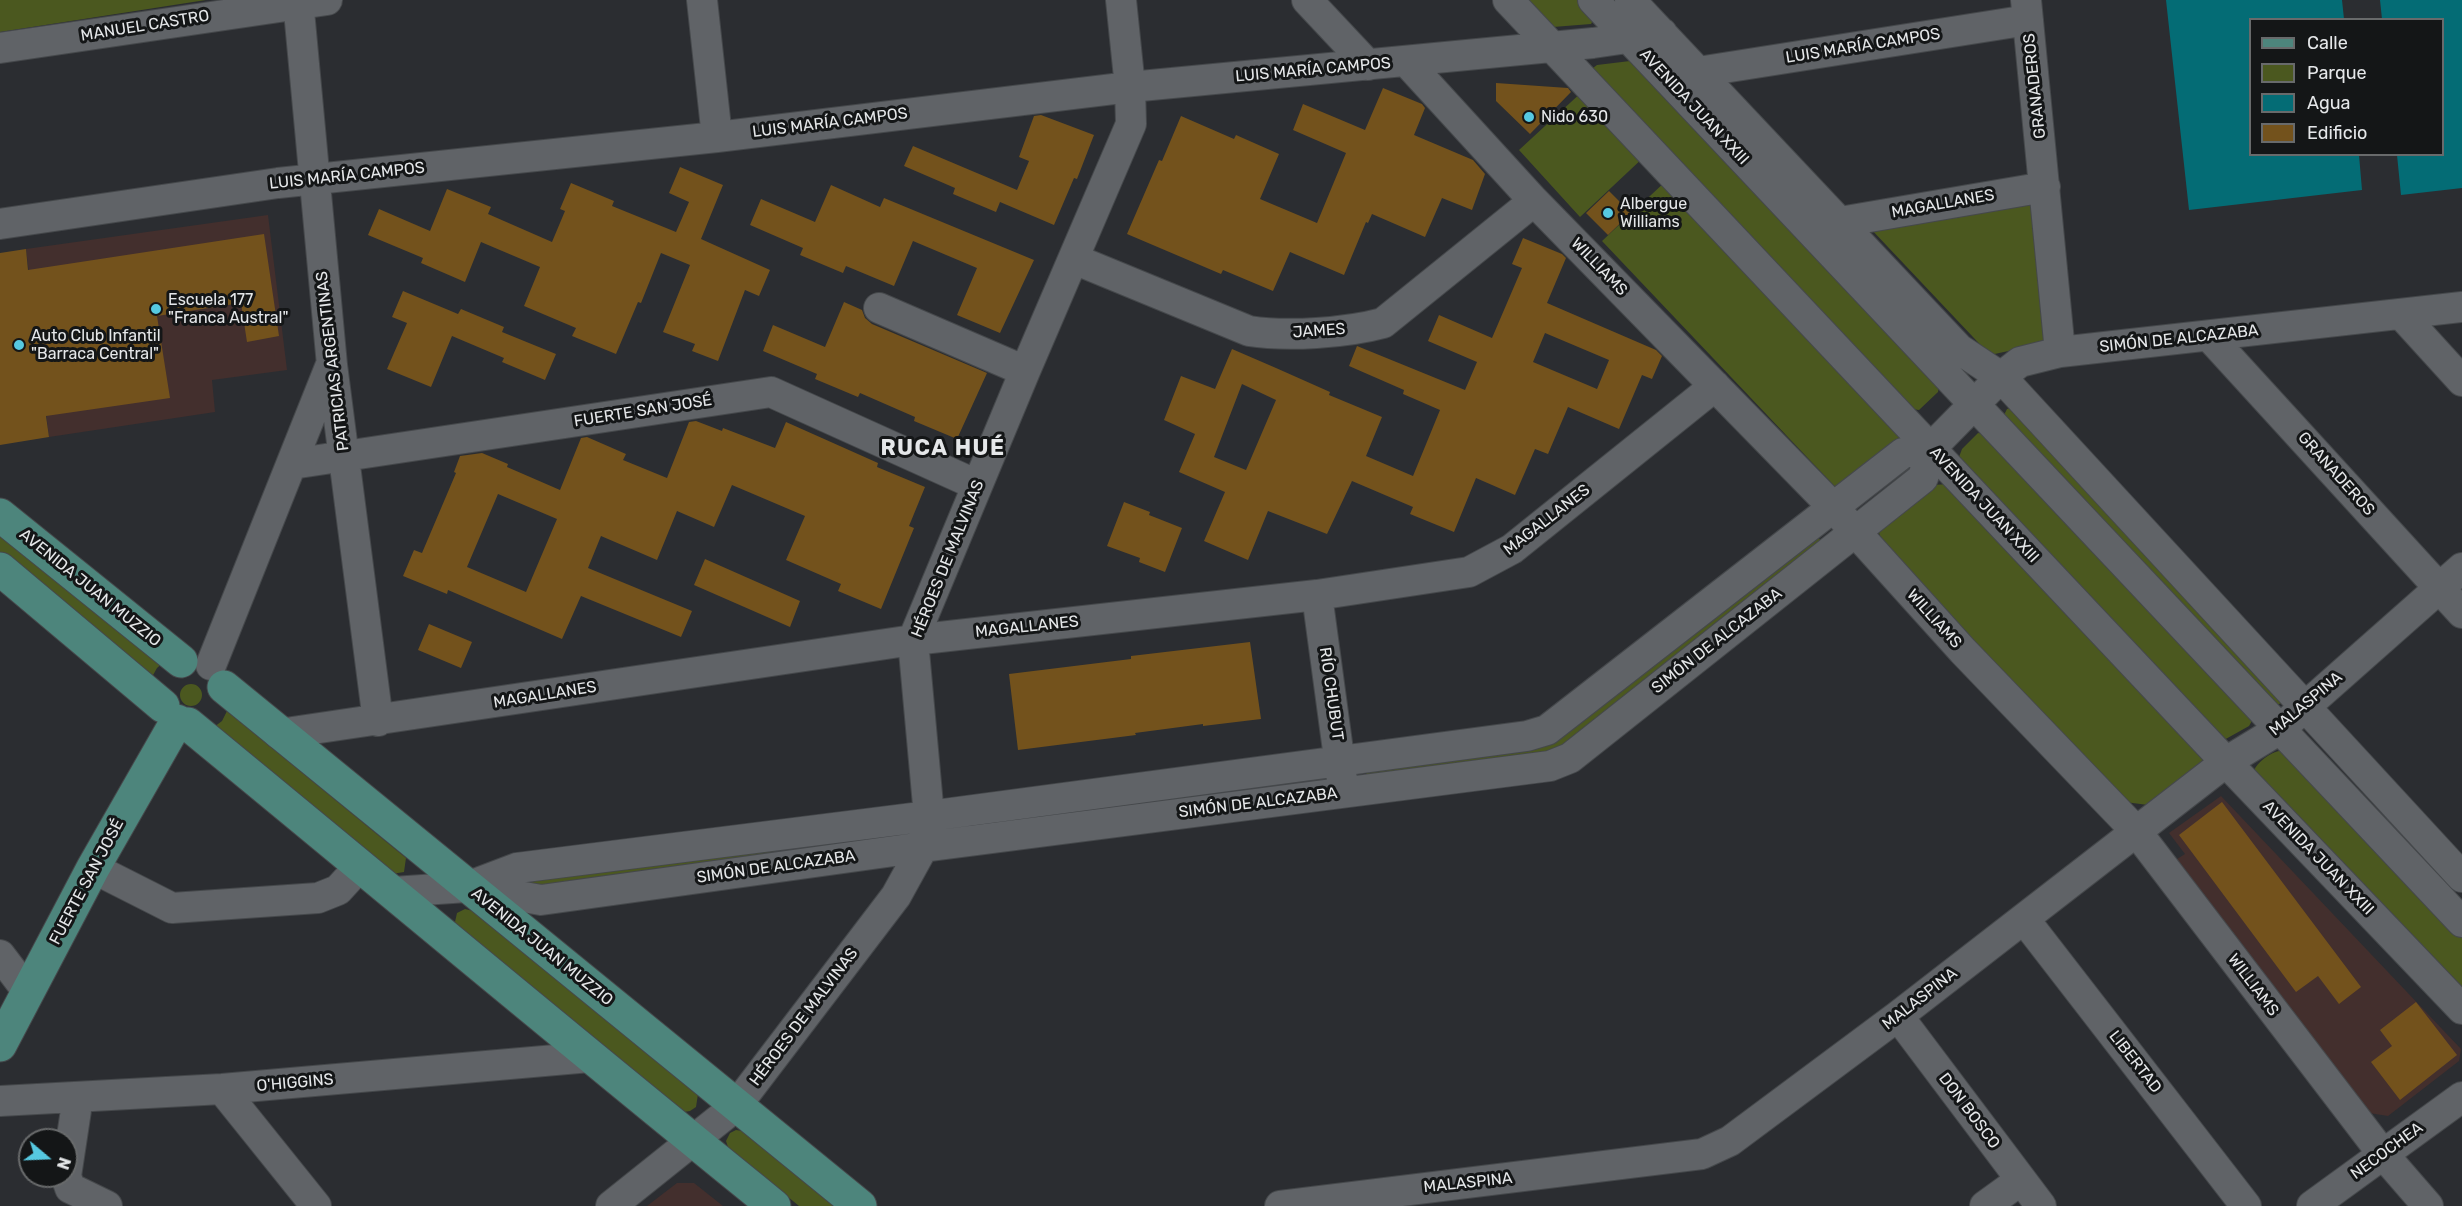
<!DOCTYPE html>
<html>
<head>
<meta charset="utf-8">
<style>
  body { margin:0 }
  #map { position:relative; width:2462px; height:1206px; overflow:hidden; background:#2b2d31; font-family:Rubik,sans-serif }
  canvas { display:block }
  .legend { position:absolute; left:2249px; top:18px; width:195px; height:138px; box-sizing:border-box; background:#141617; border:2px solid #686a6b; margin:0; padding:8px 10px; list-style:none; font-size:18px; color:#e5e7e9 }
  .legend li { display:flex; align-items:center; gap:12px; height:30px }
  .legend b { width:30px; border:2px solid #686a6b }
  .north { position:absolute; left:18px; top:1128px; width:60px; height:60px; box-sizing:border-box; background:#141617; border:2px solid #686a6b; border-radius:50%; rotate:109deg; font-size:16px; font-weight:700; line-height:24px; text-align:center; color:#e5e7e9 }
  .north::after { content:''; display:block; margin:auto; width:21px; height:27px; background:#56c9e1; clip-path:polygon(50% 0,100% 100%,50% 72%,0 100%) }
</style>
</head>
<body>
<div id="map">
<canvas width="2462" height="1206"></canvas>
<ul class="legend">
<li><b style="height:8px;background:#4d857c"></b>Calle</li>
<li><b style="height:16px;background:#4b581f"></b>Parque</li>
<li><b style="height:16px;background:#046c75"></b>Agua</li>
<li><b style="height:16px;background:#73521c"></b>Edificio</li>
</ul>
<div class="north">N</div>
</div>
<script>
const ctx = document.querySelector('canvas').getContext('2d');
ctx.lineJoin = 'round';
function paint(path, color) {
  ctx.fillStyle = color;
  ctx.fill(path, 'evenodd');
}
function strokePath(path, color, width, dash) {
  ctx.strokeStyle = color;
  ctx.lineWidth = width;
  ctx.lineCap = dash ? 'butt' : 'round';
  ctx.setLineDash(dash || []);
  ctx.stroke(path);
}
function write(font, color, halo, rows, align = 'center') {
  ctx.font = font + ' Rubik,sans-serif';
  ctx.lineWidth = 6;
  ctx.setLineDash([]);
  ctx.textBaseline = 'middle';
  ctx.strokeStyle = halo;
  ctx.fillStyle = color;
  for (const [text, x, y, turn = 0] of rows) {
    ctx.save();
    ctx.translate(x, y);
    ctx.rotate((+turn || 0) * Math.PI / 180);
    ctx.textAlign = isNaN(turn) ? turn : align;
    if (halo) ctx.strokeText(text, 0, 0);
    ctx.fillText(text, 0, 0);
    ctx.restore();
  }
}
paint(new Path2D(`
  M268,215L287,370L212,380L215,412L49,437L26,249Z
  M2221,796L2461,1049L2459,1061L2388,1116L2369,1113L2177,859L2185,854L2169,833Z
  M677,1183H694L723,1206H647Z`), '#432f2d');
paint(new Path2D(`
  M0,0H206L0,32Z
  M1521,0H1580L1594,19L1591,24L1553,27Z
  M1630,61L1638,62L1939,386L1938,392L1919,410L1912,409L1591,74L1593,68L1597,65Z
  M1584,90L1645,156L1580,217L1519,150Z
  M1667,180L1906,433L1841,493L1602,241Z
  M2035,204L2050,342L1990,355L1870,228Z
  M2012,407L2282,703L2276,705L2004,415L2007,409Z
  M1978,433L1985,434L2253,719L2249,726L2224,740L1959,457L1962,449Z
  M1949,484L2204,755L2200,767L2148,805L2125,802L1884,546L1879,533L1883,526L1933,485Z
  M0,529L165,661L157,668L152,677L0,556Z
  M1816,534L1823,544L1552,755L1367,779L1366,769L1544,746Z
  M180 695a11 11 0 1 1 22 0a11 11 0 1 1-22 0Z
  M227,711L406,858L404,872L392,874L214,727L222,721Z
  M2284,750L2462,936V994L2253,772C2258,761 2272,751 2284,750Z
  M850,837L851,847L517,890L516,880Z
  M465,909L473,911L698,1094L696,1107L690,1111L684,1112L459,929L455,922L457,913Z
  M736,1130L742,1131L834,1206H799L728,1147L726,1141L730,1133Z`), '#4b581f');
paint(new Path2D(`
  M2166,0H2342L2344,19L2250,20V154L2359,155L2362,190L2189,210Z
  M2380,0H2462V188L2401,195L2397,155L2442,154V20L2382,19Z`), '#046c75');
paint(new Path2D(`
  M1496,83L1568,88L1571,92L1530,134L1496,101Z
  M1383,88L1422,104L1425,108L1414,135L1473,160L1485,174L1472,210L1442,198L1425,237L1372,214L1368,223L1366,222L1344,275L1290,252L1273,291L1223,270L1221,274L1127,234L1159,160L1162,161L1181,116L1234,139L1236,135L1279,154L1260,199L1317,223L1346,153L1293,130L1303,104L1365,130Z
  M1041,115L1094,135L1077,179L1074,178L1054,225L1000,202L996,212L953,194L955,188L904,166L913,146L1017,190L1029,161L1019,157L1034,116Z
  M680,167L723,185L701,239L770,270L759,296L745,290L718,361L692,351L695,344L663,332L690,265L661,253L641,303L638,302L616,354L572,336L576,328L524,306L540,267L481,242L465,282L421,263L423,258L368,235L379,209L430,231L447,189L491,207L488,214L552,242L565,211L560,209L571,183L614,201L612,206L676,232L689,202L669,193Z
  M831,185L880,207L884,198L1034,260L1000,333L957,315L977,268L913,241L894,286L846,266L843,273L800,255L803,248L750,225L761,199L815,222Z
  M1609,191L1631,213L1608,235L1586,213Z
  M264,234L279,336L247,342L241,303L157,316L170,398L46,416L49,437L0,445V253L26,249L28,270Z
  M1523,238L1562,254L1566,258L1547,303L1656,350L1662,356L1652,379L1642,375L1619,429L1568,407L1548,454L1535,449L1515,495L1476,478L1454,532L1410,514L1413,507L1352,481L1327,534L1268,511L1248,560L1204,541L1225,492L1179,472L1195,434L1164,420L1181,376L1215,389L1232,349L1276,368L1330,392L1329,395L1382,417L1366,456L1413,476L1440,410L1403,394L1404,390L1349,366L1357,346L1465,390L1477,362L1428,341L1439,315L1492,338L1522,268L1512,264ZM1545,333L1609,360L1597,389L1533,362ZM1242,384L1276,400L1246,470L1214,457Z
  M403,291L458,314L461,309L504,327L502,332L556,354L545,380L502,362L504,358L452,336L431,387L387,369L407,323L392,317Z
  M844,302L862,310L865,318L872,324L987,373L957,439L914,421L915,417L860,393L858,397L815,379L817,374L763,351L773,325L825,347Z
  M696,421L722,431L723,428L775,448L786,422L878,463L877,467L925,487L909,526L914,528L881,609L838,591L841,584L786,560L805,516L732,485L714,527L677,511L657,560L601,536L588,568L692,611L681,637L581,596L562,639L448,590L447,594L403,576L414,550L422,553L456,473L454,472L460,456L482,453L508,464L507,467L560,490L581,438L587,437L626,454L623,460L667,478L689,422ZM498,494L557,519L526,592L467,567Z
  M1124,502L1150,512L1149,515L1182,528L1165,572L1139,562L1140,558L1107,546Z
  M705,559L800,601L790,627L694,585Z
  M429,624L472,642L461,668L418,650Z
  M1250,642L1261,719L1203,726V724L1135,733L1136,735L1018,750L1009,674L1131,659V656Z
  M2222,802L2361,987L2339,1004L2318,976L2296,992L2179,835Z
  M2416,1002L2457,1055L2400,1100L2371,1062L2392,1046L2380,1030Z`), '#73521c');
const minor = new Path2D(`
  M298,0L332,365L378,721
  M702,0L717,137
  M1307,0L1368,65
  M1508,0L2226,762L2462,1009
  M1593,0L2462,922
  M1630,0L1959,349L2001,377L2462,877
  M2026,0L2060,352
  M0,48L327,0
  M1406,61L1534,201L1833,507L1963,651L2136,831L2382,1153L2428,1206
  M1698,72L2028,20
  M1840,222L2045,187
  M0,224L278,183L717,137L1130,87L1593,43L1662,33
  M1074,259L1249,331C1287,337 1346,333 1383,323L1534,201
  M879,308L1025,371
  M2401,314L2462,381
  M2209,336L2462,613
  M292,464L771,392L977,485
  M1317,595L1342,780
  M211,665L330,367
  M279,734L913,640L1317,595L1469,572L1512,549L1715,386
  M93,868L172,908L318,898L338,890L360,866
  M467,887L517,868L929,816L1527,736L1547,730L1903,453L1931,448
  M393,892L467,887L541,900L923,847L1550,766L1570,758L1923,478L1931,448L2001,377L2020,362L2060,352L2462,307
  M2024,919L2246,1206
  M0,955L28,992
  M1898,1016L2041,1206
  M222,1089L316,1206
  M78,1097L66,1176L70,1188L107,1206
  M0,1101L222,1089L590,1057
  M611,1206L736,1106L896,896L923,847L929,816L913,640L1025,371L1131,124L1130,87L1121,0
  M1280,1206L1702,1154L1730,1141L1898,1016L2226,762L2280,729L2462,568
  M1985,1206L2021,1180
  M2312,1206L2462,1097`);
const major = new Path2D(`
  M0,515L181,661
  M0,569L163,706
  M224,687L860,1206
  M188,724C383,884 577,1047 774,1206
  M0,1045L93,868L177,721`);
strokePath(minor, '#45484b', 32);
strokePath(major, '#45484b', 35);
strokePath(minor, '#606367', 30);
strokePath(major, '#4d857c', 33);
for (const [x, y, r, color] of [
  [1529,117,6,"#56c9e1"],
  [1608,213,6,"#56c9e1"],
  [156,309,6,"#56c9e1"],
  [19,345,6,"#56c9e1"]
]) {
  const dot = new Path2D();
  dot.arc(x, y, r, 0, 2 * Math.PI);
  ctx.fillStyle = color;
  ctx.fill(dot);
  strokePath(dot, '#141617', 2);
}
write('16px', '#e5e7e9', '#141617', [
  ["MANUEL CASTRO",145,26,-9],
  ["LUIS MARÍA CAMPOS",1863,46,-9],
  ["LUIS MARÍA CAMPOS",1313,70,-5],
  ["GRANADEROS",2035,86,-96],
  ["AVENIDA JUAN XXIII",1694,107,47],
  ["LUIS MARÍA CAMPOS",830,123,-7],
  ["LUIS MARÍA CAMPOS",347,176,-6],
  ["MAGALLANES",1943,204,-10],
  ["WILLIAMS",1599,267,46],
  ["JAMES",1319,331,-4],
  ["SIMÓN DE ALCAZABA",2179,339,-6],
  ["PATRICIAS ARGENTINAS",333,361,-97],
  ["FUERTE SAN JOSÉ",643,411,-9],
  ["GRANADEROS",2336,474,48],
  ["AVENIDA JUAN XXIII",1984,505,47],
  ["MAGALLANES",1547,520,-38],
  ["HÉROES DE MALVINAS",948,559,-68],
  ["AVENIDA JUAN MUZZIO",90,588,39],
  ["WILLIAMS",1934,619,48],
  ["MAGALLANES",1027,627,-6],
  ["SIMÓN DE ALCAZABA",1717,641,-38],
  ["RÍO CHUBUT",1331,694,82],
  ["MAGALLANES",545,695,-9],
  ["MALASPINA",2306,704,-40],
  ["SIMÓN DE ALCAZABA",1258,803,-7],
  ["AVENIDA JUAN XXIII",2318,858,46],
  ["SIMÓN DE ALCAZABA",776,867,-8],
  ["FUERTE SAN JOSÉ",87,882,-62],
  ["AVENIDA JUAN MUZZIO",542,947,39],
  ["WILLIAMS",2253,985,53],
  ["MALASPINA",1920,999,-38],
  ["HÉROES DE MALVINAS",804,1017,-53],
  ["LIBERTAD",2135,1062,52],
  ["O'HIGGINS",295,1083,-5],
  ["DON BOSCO",1969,1111,53],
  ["NECOCHEA",2387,1151,-36],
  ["MALASPINA",1468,1183,-6]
]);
write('16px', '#e5e7e9', '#141617', [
  ["Nido 630",1541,117],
  ["Albergue",1620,204],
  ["Williams",1620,222],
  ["Escuela 177",168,300],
  ["\"Franca Austral\"",168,318],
  ["Auto Club Infantil",31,336],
  ["\"Barraca Central\"",31,354]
], 'left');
ctx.letterSpacing = '1.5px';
write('bold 22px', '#e5e7e9', '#141617', [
  ["RUCA HUÉ",943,449]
]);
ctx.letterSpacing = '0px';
</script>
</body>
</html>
